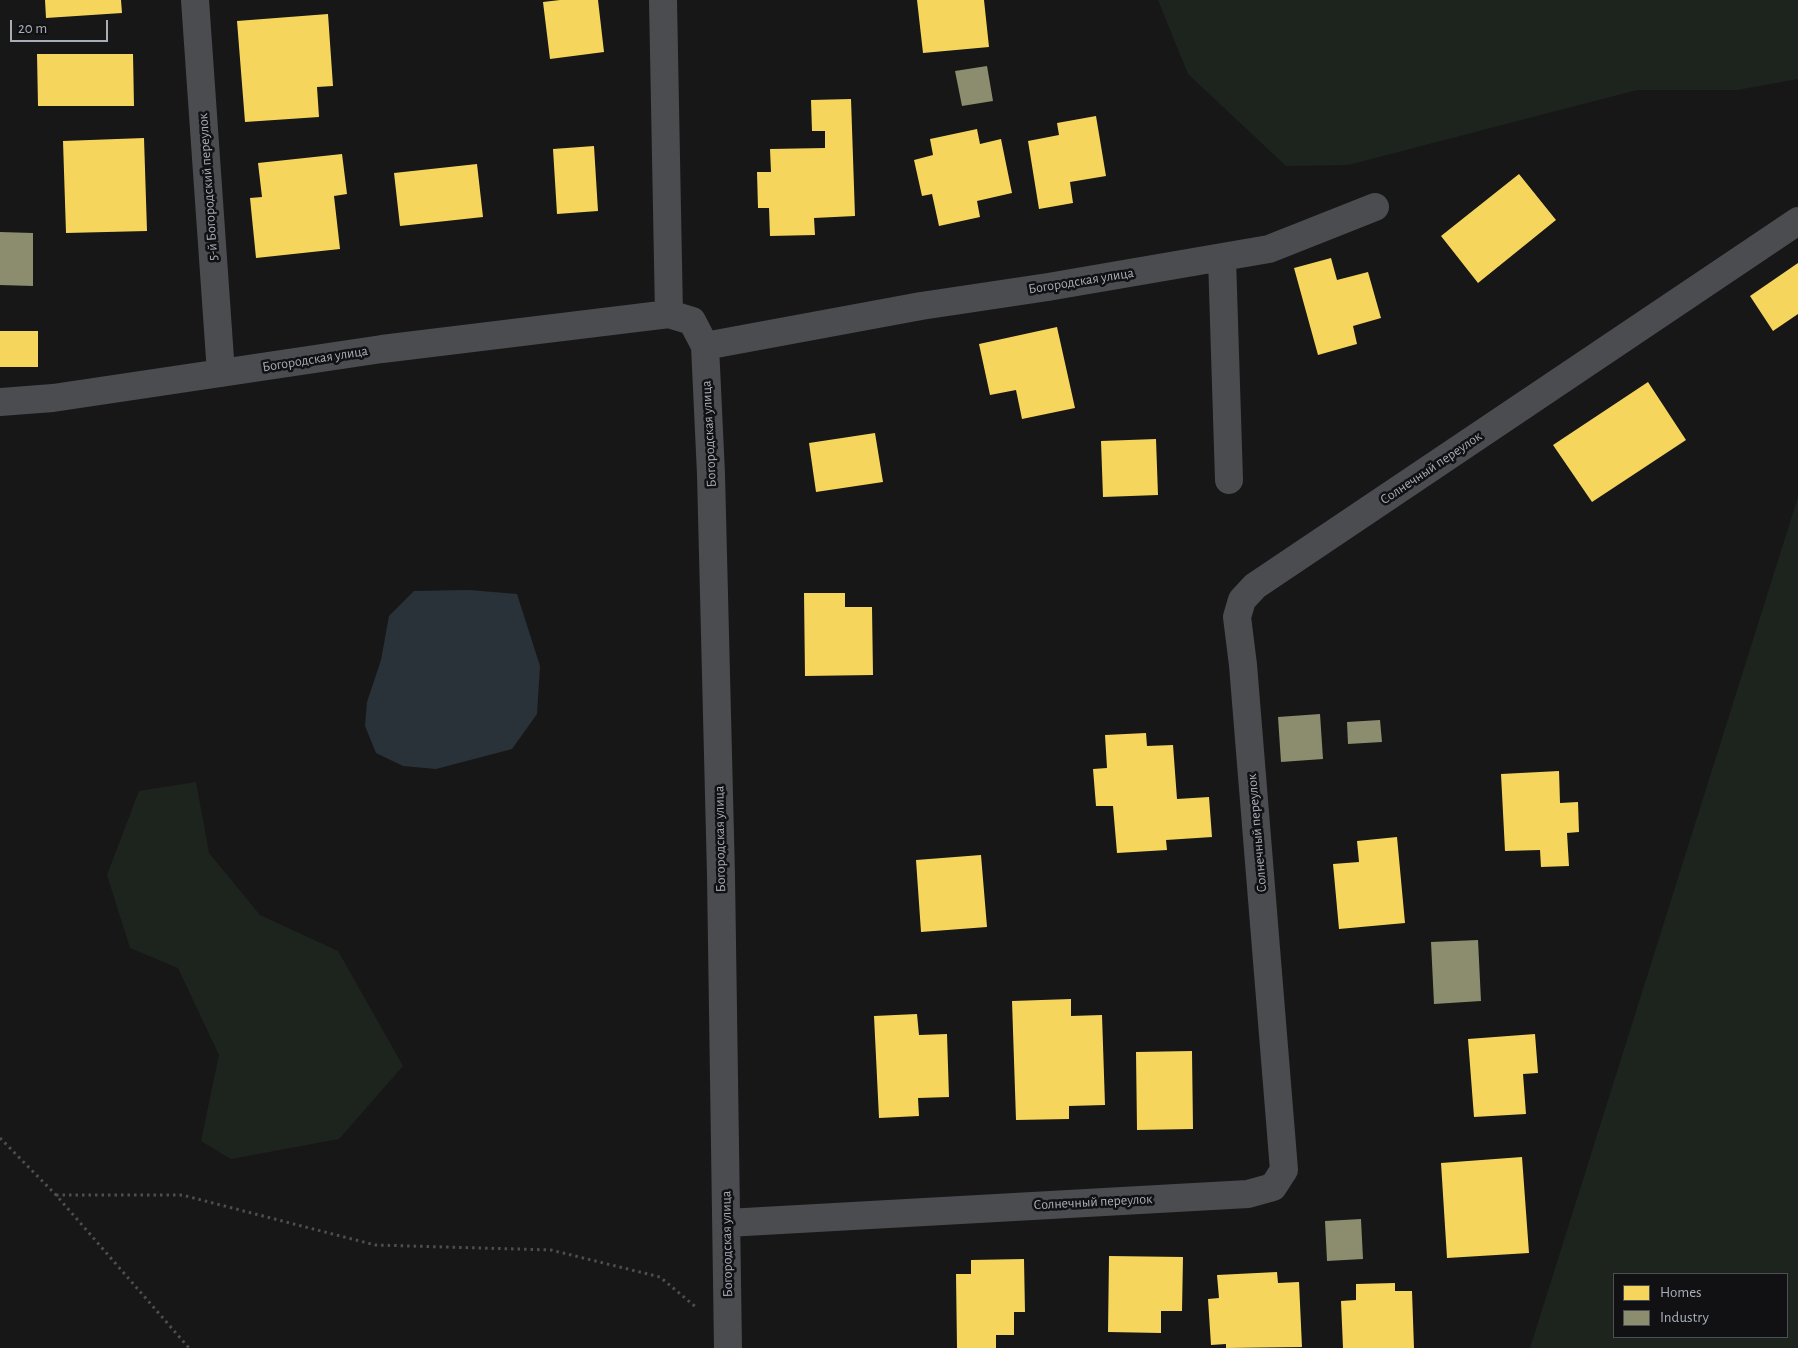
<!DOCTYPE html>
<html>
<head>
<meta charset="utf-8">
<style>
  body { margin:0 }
  #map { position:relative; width:1798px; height:1348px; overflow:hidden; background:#171717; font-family:"Alegreya Sans",sans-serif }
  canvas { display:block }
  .legend { position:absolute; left:1613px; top:1273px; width:175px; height:65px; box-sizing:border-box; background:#111113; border:1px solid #4d4f55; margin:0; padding:6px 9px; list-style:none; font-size:15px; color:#a8adb8 }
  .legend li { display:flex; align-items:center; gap:10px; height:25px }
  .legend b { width:25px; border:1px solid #4d4f55 }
  .scale { position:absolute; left:10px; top:20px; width:98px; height:22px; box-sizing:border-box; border:2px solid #a8adb8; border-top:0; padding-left:6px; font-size:15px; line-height:18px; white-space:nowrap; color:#a8adb8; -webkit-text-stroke:4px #111113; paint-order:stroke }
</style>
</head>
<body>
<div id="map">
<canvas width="1798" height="1348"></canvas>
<ul class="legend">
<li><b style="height:14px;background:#f6d55c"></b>Homes</li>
<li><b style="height:14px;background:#8c8c6e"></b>Industry</li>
</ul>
<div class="scale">20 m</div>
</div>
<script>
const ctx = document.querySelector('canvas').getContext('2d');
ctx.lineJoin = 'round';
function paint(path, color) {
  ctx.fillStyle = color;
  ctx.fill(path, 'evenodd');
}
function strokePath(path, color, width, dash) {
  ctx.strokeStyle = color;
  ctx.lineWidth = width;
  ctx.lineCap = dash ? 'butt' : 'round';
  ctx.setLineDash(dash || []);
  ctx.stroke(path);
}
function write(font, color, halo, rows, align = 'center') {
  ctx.font = font + ' "Alegreya Sans",sans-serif';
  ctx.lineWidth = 5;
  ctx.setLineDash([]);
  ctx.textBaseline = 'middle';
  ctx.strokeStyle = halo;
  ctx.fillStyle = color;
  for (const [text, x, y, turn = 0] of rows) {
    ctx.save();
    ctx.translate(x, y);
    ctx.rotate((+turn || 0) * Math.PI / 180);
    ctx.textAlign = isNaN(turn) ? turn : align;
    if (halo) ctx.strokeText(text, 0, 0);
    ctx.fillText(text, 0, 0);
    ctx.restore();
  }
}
paint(new Path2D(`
  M1158,0H1798V79L1737,90H1637L1348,165L1286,166L1188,74Z
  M1798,497V1348H1530ZM1614,1274H1787V1337H1614Z
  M196,782L209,853L260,915L338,951L403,1066L339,1139L231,1159L201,1141L219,1055L178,968L130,948L107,875L139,791Z`), '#1d241e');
paint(new Path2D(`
  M469,590L517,594L540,666L537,714L512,749L436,769L403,766L376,753L365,726L367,702L381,660L389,616L414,591Z`), '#2a3239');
paint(new Path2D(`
  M45,0H121L122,13L46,18Z
  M560,0H598L604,52L550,59L543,2Z
  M917,0H984L989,47L923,53Z
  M328,14L333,86L317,87L319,117L245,122L237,21Z
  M37,54H133L134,106H38Z
  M851,99L855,216L814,218L815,235L770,236L769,208H758L757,172H771L770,149L825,148V131H812L811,100Z
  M1096,116L1106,176L1070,182L1073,203L1039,209L1028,141L1059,135L1057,123Z
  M977,129L980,144L1001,139L1012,193L977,201L980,217L939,226L932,194L922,196L914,160L933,155L930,139Z
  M144,138L147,231L66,233L63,141Z
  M594,146L598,211L557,214L553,149Z
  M342,154L347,194L334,196L340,249L256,258L250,198L262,197L258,163Z
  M477,164L483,217L400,226L394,173Z
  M1519,174L1556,220L1478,283L1441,236Z
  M1331,258L1337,280L1368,272L1381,318L1353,326L1357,344L1318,355L1294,268Z
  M1798,263V314L1773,331L1750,296Z
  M1057,327L1075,408L1022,419L1016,390L990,395L979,344Z
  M0,331H38V367H0Z
  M1648,382L1686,440L1592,502L1553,445Z
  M875,433L883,482L816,492L809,443Z
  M1156,439L1158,495L1103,497L1101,441Z
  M804,593H845V607H872L873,675L805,676Z
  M1146,733L1147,746L1173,745L1177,799L1209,797L1212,837L1166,840L1167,850L1117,853L1113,806H1096L1093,769L1107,768L1105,735Z
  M1559,771L1560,803L1578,802L1579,832L1567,833L1569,866L1541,867L1540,850L1505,851L1501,774Z
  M1397,837L1405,923L1339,929L1333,864L1359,862L1357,841Z
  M981,855L987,927L921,932L916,860Z
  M1071,999V1016L1102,1015L1105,1105L1069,1106V1119L1016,1120L1012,1001Z
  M917,1014L919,1035L947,1034L949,1097L918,1098L919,1116L879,1118L874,1016Z
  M1535,1034L1538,1073L1523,1074L1526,1114L1474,1117L1468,1039Z
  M1192,1051L1193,1129L1137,1130L1136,1052Z
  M1522,1157L1529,1253L1447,1258L1441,1163Z
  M1109,1256L1183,1257L1182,1311H1161V1333L1108,1332Z
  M1024,1259L1025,1312H1014V1335H996V1348H957L956,1274H971V1260Z
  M1277,1272L1278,1283L1299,1282L1302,1347L1226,1348V1344L1211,1345L1208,1299L1219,1298L1217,1275Z
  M1395,1283V1291H1412L1414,1348H1343L1341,1301L1356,1300V1284Z`), '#f6d55c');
paint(new Path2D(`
  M987,66L993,101L962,106L955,71Z
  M0,232L33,233V286L0,285Z
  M1320,714L1323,759L1281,762L1278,717Z
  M1380,720L1382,742L1348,744L1347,722Z
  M1478,940L1481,1001L1434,1004L1431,942Z
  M1361,1219L1363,1259L1327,1261L1325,1221Z`), '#8c8c6e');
strokePath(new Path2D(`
  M0,1138L56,1195L189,1348
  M56,1195H182L375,1245L551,1250L660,1277L697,1308`), '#4d4e52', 3, [2.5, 4]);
strokePath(new Path2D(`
  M195,0L221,373
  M663,0L669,314
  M1222,258L1229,480
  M705,346L921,306L1048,287L1269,249L1375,207
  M0,402L53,398L382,349L669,314L692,321L705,346L711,474L721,875L728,1348
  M727,1223L1248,1194L1273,1187L1284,1170L1243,665L1237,617L1242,600L1255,586L1798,221`), '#4b4c50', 28);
write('14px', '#a8adb8', '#111113', [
  ["5-й Богородский переулок",208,187,-94],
  ["Богородская улица",1081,281,-9],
  ["Богородская улица",315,359,-9],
  ["Богородская улица",709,434,-93],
  ["Солнечный переулок",1431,468,-34],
  ["Солнечный переулок",1257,833,-95],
  ["Богородская улица",720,839,-91],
  ["Солнечный переулок",1093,1202,-3],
  ["Богородская улица",727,1244,-91]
]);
</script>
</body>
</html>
